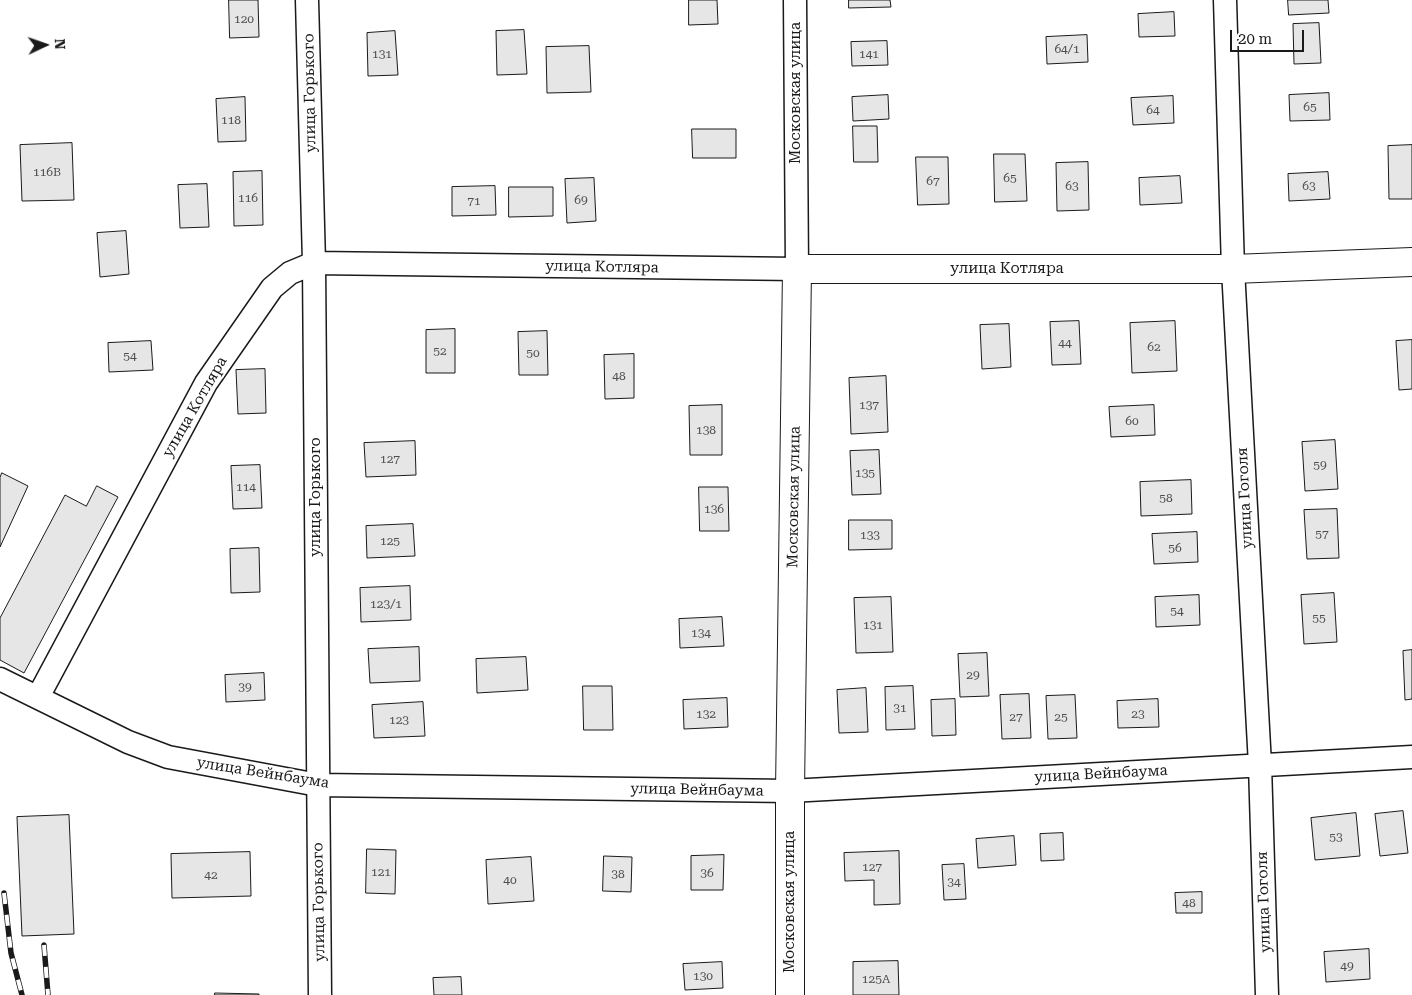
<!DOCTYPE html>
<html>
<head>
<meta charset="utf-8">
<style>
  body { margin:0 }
  #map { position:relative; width:1412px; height:995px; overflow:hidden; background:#fff; font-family:"Roboto Serif",serif }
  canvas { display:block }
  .north { position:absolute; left:20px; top:20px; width:50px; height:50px; -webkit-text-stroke:4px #fff; paint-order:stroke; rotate:87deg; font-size:14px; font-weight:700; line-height:20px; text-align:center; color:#1a1a1a }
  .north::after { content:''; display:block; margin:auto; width:18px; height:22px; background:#1a1a1a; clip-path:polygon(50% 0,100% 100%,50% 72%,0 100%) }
  .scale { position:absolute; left:1230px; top:30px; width:74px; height:22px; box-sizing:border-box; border:2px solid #1a1a1a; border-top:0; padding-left:6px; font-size:15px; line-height:18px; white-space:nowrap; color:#1a1a1a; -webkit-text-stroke:4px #fff; paint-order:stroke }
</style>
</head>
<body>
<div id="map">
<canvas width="1412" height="995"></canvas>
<div class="north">N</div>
<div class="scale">20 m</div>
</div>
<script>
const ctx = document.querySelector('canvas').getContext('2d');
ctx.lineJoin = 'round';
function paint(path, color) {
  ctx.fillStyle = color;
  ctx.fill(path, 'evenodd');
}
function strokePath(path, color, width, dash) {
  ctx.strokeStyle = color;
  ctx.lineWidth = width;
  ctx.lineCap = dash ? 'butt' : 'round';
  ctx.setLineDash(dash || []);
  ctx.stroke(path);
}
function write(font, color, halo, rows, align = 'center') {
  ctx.font = font + ' "Roboto Serif",serif';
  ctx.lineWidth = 4;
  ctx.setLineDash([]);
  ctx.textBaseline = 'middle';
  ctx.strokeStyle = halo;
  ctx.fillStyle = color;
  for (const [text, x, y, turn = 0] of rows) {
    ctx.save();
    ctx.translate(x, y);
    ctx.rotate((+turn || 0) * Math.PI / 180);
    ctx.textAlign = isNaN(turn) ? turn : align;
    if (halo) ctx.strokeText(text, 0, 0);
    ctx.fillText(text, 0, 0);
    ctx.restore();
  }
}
const building = new Path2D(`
  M229,0H258L259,37L230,38Z
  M689,0H717L718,24L689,25Z
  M849,0H890L891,7L849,8Z
  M1288,0H1328L1329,13L1289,15Z
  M1174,12L1175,36L1139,37L1138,14Z
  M1319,23L1321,63L1294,64L1293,24Z
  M524,30L527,74L497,75L496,31Z
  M395,31L398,75L368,76L367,33Z
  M1087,35L1088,62L1047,64L1046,37Z
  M887,41L888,65L852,66L851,42Z
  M589,46L591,92L547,93L546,47Z
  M1329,93L1330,120L1290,121L1289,95Z
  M888,95L889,119L853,121L852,97Z
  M1173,96L1174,123L1133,125L1131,98Z
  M245,97L246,141L218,142L216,99Z
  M853,126H877L878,162H854Z
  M692,129H736V158H693Z
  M72,143L74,200L22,201L20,145Z
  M1412,145V199H1389L1388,146Z
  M994,154H1025L1027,201L995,202Z
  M916,157H948L949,204L918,205Z
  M1088,162L1089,210L1057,211L1056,163Z
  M262,171L263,225L234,226L233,172Z
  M1328,172L1330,199L1289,201L1288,174Z
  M1180,176L1182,203L1140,205L1139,178Z
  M594,178L596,221L567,223L565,179Z
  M207,184L209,227L180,228L178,185Z
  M495,186L496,215L452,216V187Z
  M509,187H553V216L509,217Z
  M126,231L129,274L100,277L97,233Z
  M1079,321L1081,364L1052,365L1050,322Z
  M1175,321L1177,371L1132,373L1130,323Z
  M1009,324L1011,367L982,369L980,325Z
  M455,329V373H426V330Z
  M547,331L548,375H519L518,332Z
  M1412,340V389L1399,390L1396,341Z
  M151,341L153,370L109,372L108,343Z
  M634,354V398L605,399L604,355Z
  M265,369L266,413L238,414L236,370Z
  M886,376L888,432L851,434L849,378Z
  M722,405V455H690L689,406Z
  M1154,405L1155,435L1111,437L1109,407Z
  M1335,440L1338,489L1305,491L1302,442Z
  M415,441L416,475L366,477L364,443Z
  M879,450L881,494L852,495L850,451Z
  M260,465L262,508L233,509L231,466Z
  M2,473L28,486L0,547V478Z
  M1191,480L1192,514L1141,516L1140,482Z
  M97,486L118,497L24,673L0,660V618L65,495L86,506Z
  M699,487H728L729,531H700Z
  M1337,509L1339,558L1307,559L1304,510Z
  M849,520H892V549L849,550Z
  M413,524L415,556L367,558L366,526Z
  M1197,532L1198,562L1154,564L1152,534Z
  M259,548L260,592L231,593L230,549Z
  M410,586L411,620L361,622L360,588Z
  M1334,593L1337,642L1304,644L1301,595Z
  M1199,595L1200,625L1156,627L1155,597Z
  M891,597L893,652L856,653L854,598Z
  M722,617L724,646L680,648L679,619Z
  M419,647L420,681L370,683L368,649Z
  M1412,650V699L1405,700L1403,651Z
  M987,653L989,696L960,697L958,654Z
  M526,657L528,690L477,693L476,659Z
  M264,673L265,700L226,702L225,675Z
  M583,686H612L613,730H584Z
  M913,686L915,729L886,730L885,687Z
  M866,688L868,732L839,733L837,690Z
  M1029,694L1031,738L1002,739L1000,695Z
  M1075,695L1077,738L1048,739L1046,696Z
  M727,698L728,727L684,729L683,700Z
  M955,699L956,735L932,736L931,700Z
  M1158,699L1159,727L1118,728L1117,701Z
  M423,702L425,736L374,738L372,705Z
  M1403,811L1408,853L1380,856L1375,814Z
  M1356,813L1360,856L1315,860L1311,818Z
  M69,815L74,934L22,936L17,817Z
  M1063,833L1064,860L1041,861L1040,834Z
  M1014,836L1016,865L978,868L976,839Z
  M367,849L396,850L395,894L366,893Z
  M899,851L900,904L874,905V880L845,881L844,853Z
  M250,852L251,896L172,898L171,854Z
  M724,855L723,890H691V856Z
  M604,856L632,857L631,892L603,891Z
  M531,857L534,901L488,904L486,860Z
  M964,864L966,899L944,900L942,865Z
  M1202,892V913H1176L1175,893Z
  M1369,949L1370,979L1326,982L1324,952Z
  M898,961L899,995H853V962Z
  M722,962L723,988L685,990L683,964Z
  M461,977L462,995H434L433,978Z
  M215,993L259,994V995H215Z`);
paint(building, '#e6e6e6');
strokePath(building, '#1a1a1a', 1);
const street = new Path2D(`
  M307,0L314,263L320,995
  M1225,0L1233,269L1260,765L1267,995
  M0,679L128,742L168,757L318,785L790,791L1412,757
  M38,697L206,383L272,288L290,273L314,263L797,269L795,0`);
const secondary = new Path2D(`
  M790,995V791L797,269H1233L1412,262`);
strokePath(street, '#1a1a1a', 25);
strokePath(secondary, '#1a1a1a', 30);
strokePath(street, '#fff', 22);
strokePath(secondary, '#fff', 28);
const rail = new Path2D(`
  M4,893L11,953L22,995
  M44,945L48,995`);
strokePath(rail, '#1a1a1a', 5.5);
strokePath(rail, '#fff', 4, [11]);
write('12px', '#4d4d4d', null, [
  ["120",244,19],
  ["64/1",1067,49],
  ["131",382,54],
  ["141",869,54],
  ["65",1310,107],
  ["64",1153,110],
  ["118",231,120],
  ["116В",47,172],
  ["65",1010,178],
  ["67",933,181],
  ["63",1072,186],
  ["63",1309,186],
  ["116",248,198],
  ["69",581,200],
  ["71",474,201],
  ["44",1065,343],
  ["62",1154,347],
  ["52",440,351],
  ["50",533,353],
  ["54",130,356],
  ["48",619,376],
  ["137",869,405],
  ["60",1132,421],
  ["138",706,430],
  ["127",390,459],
  ["59",1320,465],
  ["135",865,473],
  ["114",246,487],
  ["58",1166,498],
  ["136",714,509],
  ["57",1322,534],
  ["133",870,535],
  ["125",390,541],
  ["56",1175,548],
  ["123/1",386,604],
  ["54",1177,611],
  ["55",1319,618],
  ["131",873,625],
  ["134",701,633],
  ["29",973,675],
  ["39",245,687],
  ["31",900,708],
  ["132",706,714],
  ["23",1138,714],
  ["27",1016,717],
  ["25",1061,717],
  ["123",399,720],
  ["53",1336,837],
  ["127",872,867],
  ["121",381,872],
  ["36",707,873],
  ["38",618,874],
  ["42",211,875],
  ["40",510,880],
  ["34",954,882],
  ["48",1189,903],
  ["49",1347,966],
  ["130",703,976],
  ["125А",876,979]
]);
write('15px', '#1a1a1a', '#fff', [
  ["улица Горького",310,93,-91],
  ["Московская улица",796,93,-90],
  ["улица Котляра",602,267,1],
  ["улица Котляра",1007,269],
  ["улица Котляра",195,407,-60],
  ["улица Горького",316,497,-90],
  ["Московская улица",794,497,-89],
  ["улица Гоголя",1245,498,-93],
  ["улица Вейнбаума",263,773,9],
  ["улица Вейнбаума",1101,774,-3],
  ["улица Вейнбаума",697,790,1],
  ["улица Горького",319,902,-91],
  ["Московская улица",790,902,-90],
  ["улица Гоголя",1264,902,-92]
]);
</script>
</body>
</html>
